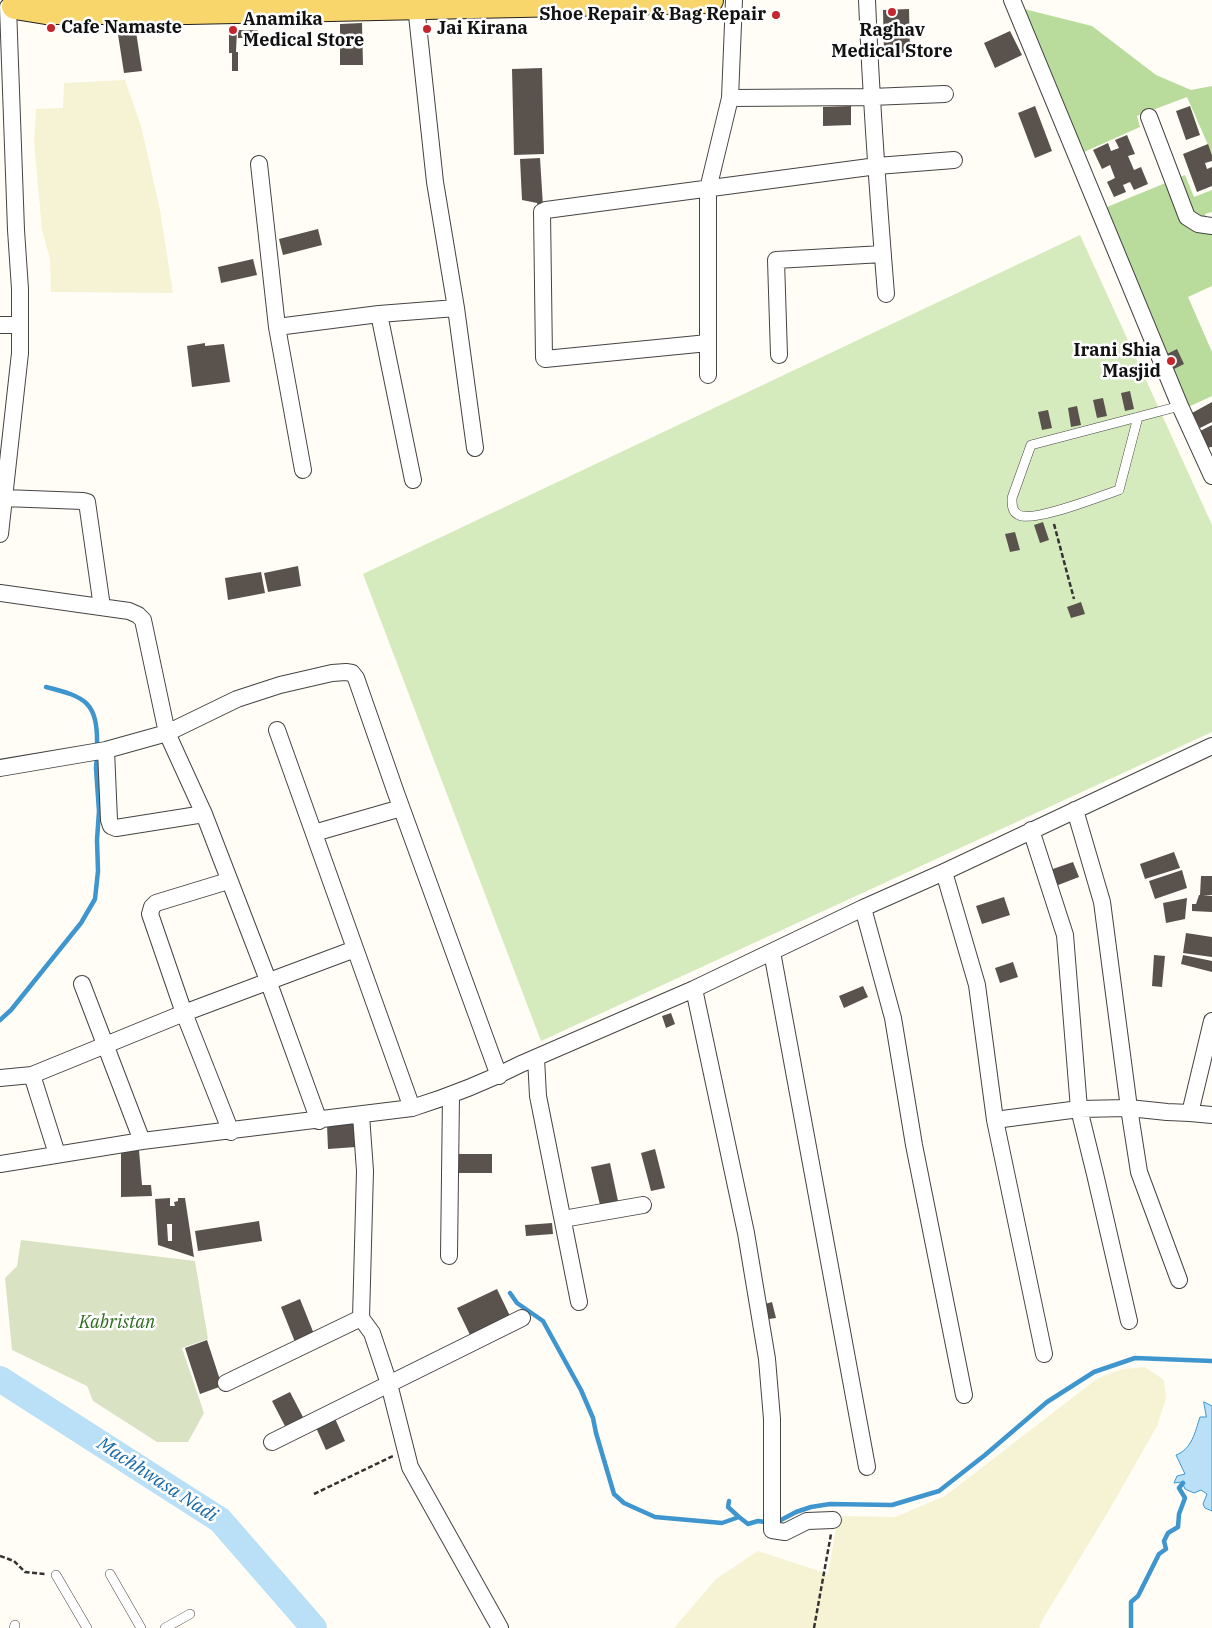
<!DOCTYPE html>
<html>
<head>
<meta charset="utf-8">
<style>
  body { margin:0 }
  canvas { display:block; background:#fffdf5 }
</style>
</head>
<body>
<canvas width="1212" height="1628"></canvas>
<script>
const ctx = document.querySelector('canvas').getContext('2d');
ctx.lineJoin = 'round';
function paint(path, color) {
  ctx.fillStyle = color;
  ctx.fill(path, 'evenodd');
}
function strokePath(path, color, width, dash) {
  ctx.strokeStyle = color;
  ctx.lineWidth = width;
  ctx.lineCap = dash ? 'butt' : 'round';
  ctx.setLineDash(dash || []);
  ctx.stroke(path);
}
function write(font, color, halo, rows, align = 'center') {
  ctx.font = font + ' "IBM Plex Serif",serif';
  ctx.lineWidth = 5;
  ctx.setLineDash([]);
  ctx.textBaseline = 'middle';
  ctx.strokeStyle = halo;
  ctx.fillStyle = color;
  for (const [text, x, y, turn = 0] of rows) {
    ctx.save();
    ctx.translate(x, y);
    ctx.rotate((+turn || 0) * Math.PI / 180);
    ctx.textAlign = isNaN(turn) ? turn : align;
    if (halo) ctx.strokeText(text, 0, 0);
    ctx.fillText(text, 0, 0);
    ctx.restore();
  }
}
paint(new Path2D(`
  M125,80L141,126L160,210L173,293L51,292L50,259L42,230L34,142L36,109L63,108L64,83Z
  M1145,1367L1164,1380L1166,1399L1157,1426L1108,1512L1044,1617L1039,1628H674L716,1579L758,1551L828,1574L838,1516L895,1517L945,1496L1098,1378L1123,1369Z`), '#f6f3d4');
paint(new Path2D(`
  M1080,235L1212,525V732L541,1041L363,574Z`), '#d5ebbd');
paint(new Path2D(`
  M1020,8L1092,26L1156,75L1191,90L1212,86V154L1187,97L1137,116L1140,127L1084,152L1107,207L1185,175L1194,197L1212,190V212L1205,214L1212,231V286L1188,297L1212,352V396L1186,408Z`), '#b9dc9c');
paint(new Path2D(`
  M21,1240L195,1261L208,1339L182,1348L204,1413L188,1442H157L93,1401L87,1386L12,1350L5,1278L17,1266Z`), '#d9e3c4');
const water = new Path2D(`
  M1204,1402L1212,1406V1511L1205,1508L1203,1504L1207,1494L1201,1490L1194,1493L1185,1489L1182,1482L1174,1483L1177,1476L1185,1474L1176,1455C1192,1449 1195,1432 1200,1417H1206Z`);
paint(water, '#b9e0f7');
strokePath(water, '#3f96cf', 1);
strokePath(new Path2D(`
  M46,687C86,697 98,702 97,747
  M0,1020L11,1010L81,923L95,899L98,871L97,840L99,811L96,768L97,755
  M510,1293L517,1303L543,1321L581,1390L593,1418L596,1433L614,1494L624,1503L655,1517L722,1523L739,1517L748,1524L758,1521L765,1522
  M729,1501L728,1507L739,1517
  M781,1520L796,1512L811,1507L830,1504L892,1505L939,1491L985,1455L1047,1402L1094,1372L1135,1358L1212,1361
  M1131,1628V1602L1138,1596L1159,1554L1166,1549L1164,1541L1168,1533L1178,1527L1179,1514L1185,1498L1179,1488L1183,1483`), '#3f96cf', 4.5);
strokePath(new Path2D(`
  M0,1379L220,1520L314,1628`), '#b9e0f7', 26);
paint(new Path2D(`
  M909,9L910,53H884L883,10Z
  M362,23L363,65H340V24Z
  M135,25L142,71L124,73L117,28Z
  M229,30H237L236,52H238V71H232V53H229Z
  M238,30H258V38H238Z
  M1010,31L1022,55L995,68L984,43Z
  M542,68L544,154L514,155L512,69Z
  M851,106V125L823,126V107Z
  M1035,106L1052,151L1035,158L1018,113Z
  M1190,106L1200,135L1186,140L1176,111Z
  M1127,135L1135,154L1128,156L1134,170L1141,167L1148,184L1134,190L1130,182L1123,185L1126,192L1114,197L1107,182L1115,178L1110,165L1102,169L1093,150L1108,143L1111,151L1119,148L1115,140Z
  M1208,144L1212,155V161L1205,163L1207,169L1212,167V186L1197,192L1183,154Z
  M540,158L543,206H538L537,203L522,200L520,159Z
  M318,229L322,245L283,255L279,239Z
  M253,259L257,275L221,283L218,267Z
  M205,343V346L224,344L230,382L192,387L187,346Z
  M1177,349L1184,364L1170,371L1163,356Z
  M1130,391L1134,409L1125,411L1121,393Z
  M1103,398L1107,416L1097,418L1093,400Z
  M1212,402V422L1200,428L1192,413Z
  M1077,406L1081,425L1071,427L1068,408Z
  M1048,410L1052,428L1042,430L1038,412Z
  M1212,425V447L1205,448L1198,432Z
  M1043,522L1049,540L1040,543L1034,525Z
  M1015,532L1020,550L1010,552L1005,534Z
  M298,566L301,586L268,592L264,573Z
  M261,572L265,593L228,600L225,578Z
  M1081,602L1085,614L1071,618L1067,607Z
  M1174,852L1180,868L1145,879L1140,864Z
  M1073,862L1079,877L1053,887L1047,871Z
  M1182,870L1187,888L1155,899L1149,881Z
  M1201,876H1212V895L1203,896H1212V912L1192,911V904H1196L1199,895H1200Z
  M1004,897L1010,915L982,924L976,906Z
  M1187,898L1185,919L1166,923L1163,903Z
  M1186,933L1212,937V957L1183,953Z
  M1154,955L1165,956L1162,987L1152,986Z
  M1183,955L1212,961V972L1181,964Z
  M1013,962L1018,977L1000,983L995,968Z
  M863,986L868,997L844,1008L839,996Z
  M671,1013L675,1024L666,1028L662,1016Z
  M354,1123L356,1147L328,1149L327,1125Z
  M655,1149L665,1188L651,1191L641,1153Z
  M139,1150L142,1185H151L152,1196L121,1197V1151Z
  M452,1154H492V1173H452Z
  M610,1163L618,1201L600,1205L591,1167Z
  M170,1198V1206H175L174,1202L178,1201V1198H185L194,1257L158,1245L155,1199ZM167,1224H172V1241H168Z
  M259,1221L262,1241L198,1251L195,1231Z
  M552,1223L553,1234L526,1236L525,1225Z
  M497,1289L511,1318L471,1337L457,1308Z
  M300,1299L314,1334L295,1342L281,1307Z
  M772,1302L776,1318L769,1319L765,1304Z
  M207,1340L222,1386L200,1394L185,1348Z
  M290,1392L304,1419L286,1428L272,1401Z
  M333,1414L345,1441L326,1450L314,1423Z`), '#5a524d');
const service = new Path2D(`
  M1138,417L1119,490C1101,496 1033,523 1019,515C1012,512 1012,505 1012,498L1031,445L1180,406
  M110,1574L141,1628
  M56,1575L87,1628
  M14,1628L15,1625
  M165,1628L190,1614`);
const minor = new Path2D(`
  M867,0C871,98 878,196 886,294
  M1012,0L1180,406L1212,476
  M416,6L435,182L456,308L475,448
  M730,98L871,97L945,94
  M1149,117L1187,217L1198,224L1212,226
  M259,164L277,327L303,470
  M379,314L413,480
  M0,325H20
  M277,327L379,314L456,308
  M708,343L545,359L544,358L542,212L546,210L877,166L954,160
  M779,355L776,260L883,254
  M708,375V189L730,98L734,0
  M4,498L83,501L87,502L102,607
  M0,534L20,353V289L16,230L8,7
  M0,593L129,611L138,615L143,620L167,733L204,814L266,975L319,1121
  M277,730L412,1108
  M106,750L109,820L111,826L116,828L204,814
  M0,768L106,750L167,733L237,699L280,685L332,673L346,672L352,673L356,678L396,793L499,1076
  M1075,810L1102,902L1129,1108L1139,1172L1179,1280
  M1031,830L1065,935L1079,1109L1095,1174L1129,1321
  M314,833L401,808
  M944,872L977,985L995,1120L1044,1354
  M228,881L156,903L152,907L150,914L184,1013L231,1132
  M863,908L893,1018L914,1145L964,1395
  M772,952L867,1467
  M82,984L142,1141
  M694,989L746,1233L767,1359L772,1419V1530L785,1532L807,1521L833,1520
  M536,1058L538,1096L579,1302
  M32,1075L57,1154
  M0,1078L32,1075L184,1013L355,949
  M1190,1113L1212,1115
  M361,1115L365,1171L361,1318L372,1333L389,1384L410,1467L500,1628
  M995,1120L1079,1109L1129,1108L1167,1112L1190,1113L1212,1021
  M0,1164L142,1141L412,1108C450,1096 486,1082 521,1064L694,989L863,908L944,872L1212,746
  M563,1219L643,1205
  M449,1256L451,1095
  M226,1383L361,1318
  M272,1442L522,1318`);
const primary = new Path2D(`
  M15,6L46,11H188L710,0`);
strokePath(service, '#444', 10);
strokePath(minor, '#444', 18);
strokePath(primary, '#222', 28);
strokePath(new Path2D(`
  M1054,524L1074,599
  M314,1494L393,1456
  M0,1556L14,1561L25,1572L45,1574
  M814,1628L831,1534`), '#333', 2.5, [5, 2.5]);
strokePath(service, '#fff', 9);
strokePath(minor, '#fff', 16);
strokePath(primary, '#f9d66b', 26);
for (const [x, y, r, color] of [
  [892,12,5,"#c4262e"],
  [776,15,5,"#c4262e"],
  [51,28,5,"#c4262e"],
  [427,29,5,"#c4262e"],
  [233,30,5,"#c4262e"],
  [1171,361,5,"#c4262e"]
]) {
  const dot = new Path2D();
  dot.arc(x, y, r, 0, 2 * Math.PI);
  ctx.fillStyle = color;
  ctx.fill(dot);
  strokePath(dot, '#fff', 2);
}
write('bold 18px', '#111', '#fff', [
  ["Shoe Repair & Bag Repair",766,15,"right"],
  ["Anamika",243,20],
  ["Medical Store",243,41],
  ["Cafe Namaste",61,28],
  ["Jai Kirana",437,29],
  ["Raghav",892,31,"center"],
  ["Medical Store",892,52,"center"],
  ["Irani Shia",1161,351,"right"],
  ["Masjid",1161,372,"right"]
], 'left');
write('italic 18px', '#2f6b1f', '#fff', [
  ["Kabristan",117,1323]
]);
write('italic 19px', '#1768a6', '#fff', [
  ["Machhwasa Nadi",157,1480,33]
]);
</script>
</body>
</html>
